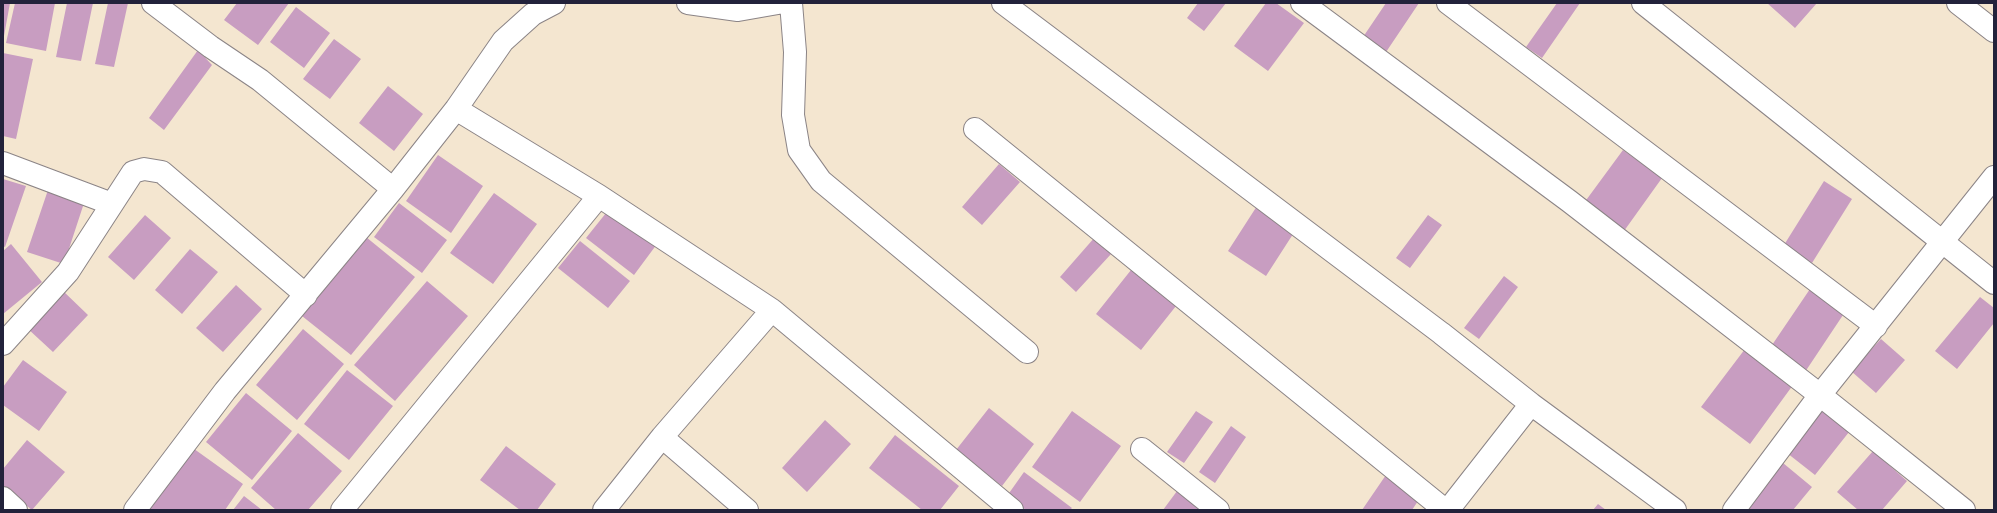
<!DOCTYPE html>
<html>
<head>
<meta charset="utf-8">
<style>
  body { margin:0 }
  #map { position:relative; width:1997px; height:513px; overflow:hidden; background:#f4e6d0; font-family:"Shantell Sans",sans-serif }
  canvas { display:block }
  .frame { position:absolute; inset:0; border:4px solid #22223b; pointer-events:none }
</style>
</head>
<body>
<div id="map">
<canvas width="1997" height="513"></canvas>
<div class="frame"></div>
</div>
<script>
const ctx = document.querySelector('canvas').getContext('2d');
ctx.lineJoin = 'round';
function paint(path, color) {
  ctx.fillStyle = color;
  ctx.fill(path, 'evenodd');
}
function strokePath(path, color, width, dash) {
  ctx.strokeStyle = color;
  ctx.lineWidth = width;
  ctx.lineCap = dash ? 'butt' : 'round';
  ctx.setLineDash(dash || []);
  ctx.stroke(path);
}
paint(new Path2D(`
  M3,3H10L4,36H3Z
  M15,3H55L46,51L6,43Z
  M67,3H93L81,61L56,57Z
  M108,3H128L114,67L95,64Z
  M237,3H289L258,45L224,20Z
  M1198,3H1226L1204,31L1187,18Z
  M1266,3H1276L1304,23L1268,71L1234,46Z
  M1386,3H1419L1382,58L1359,43Z
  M1557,3H1580L1542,58L1526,47Z
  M1767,3H1817L1795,28Z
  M296,7L330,33L304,68L270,42Z
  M334,39L361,59L330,99L303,79Z
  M198,50L212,65L164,130L149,118Z
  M3,53L33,59L16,139L3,136Z
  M388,86L423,114L394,151L359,123Z
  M1623,150L1662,178L1624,231L1584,203Z
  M438,155L483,186L451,233L406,201Z
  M999,164L1020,182L982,225L962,207Z
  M3,179L26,186L5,247L3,246Z
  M1824,181L1852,199L1812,263L1784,245Z
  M48,190L84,203L64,264L27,252Z
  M494,193L537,224L493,284L450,253Z
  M399,203L447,240L422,273L374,237Z
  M1257,206L1295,231L1266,276L1228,251Z
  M610,208L657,244L634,275L586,238Z
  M145,215L171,238L134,280L108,257Z
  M1428,215L1442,225L1410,268L1396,258Z
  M366,237L415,277L351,355L302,316Z
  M1095,237L1112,253L1076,292L1060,277Z
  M580,241L630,281L608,308L558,268Z
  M11,244L42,282L3,314V251Z
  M190,249L218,272L182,314L155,290Z
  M1131,270L1176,306L1141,350L1096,314Z
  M1504,276L1518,287L1479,339L1464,328Z
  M427,281L468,316L395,401L354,365Z
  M236,285L262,309L223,352L196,328Z
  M1810,289L1845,312L1805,372L1770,348Z
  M62,290L88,315L53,352L27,328Z
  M1980,297L1994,308V323L1957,369L1935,351Z
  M303,329L344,364L297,420L256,385Z
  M1881,339L1905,360L1876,393L1851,371Z
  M1745,349L1793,385L1750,444L1701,407Z
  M23,360L67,392L39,431L3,405V387Z
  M347,370L393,406L349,460L304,424Z
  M246,393L292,431L252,480L206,442Z
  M989,408L1034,444L1002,486L956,450Z
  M1821,410L1849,432L1815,475L1787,453Z
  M1072,411L1121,446L1080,502L1032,467Z
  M1196,411L1213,422L1184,463L1167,452Z
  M825,420L851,444L807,492L782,468Z
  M1231,426L1246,437L1215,483L1199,472Z
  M298,433L342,471L308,510H276L251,488Z
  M895,435L959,486L940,510H922L869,468Z
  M27,440L65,472L32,510L3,487V469Z
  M190,446L243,484L225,510H151L146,507Z
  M506,446L556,484L537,510H520L480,480Z
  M1873,451L1907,481L1882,510H1858L1837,492Z
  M1783,463L1812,487L1793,510H1744Z
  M1024,472L1072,508L1070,510H1026L1007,496Z
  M1388,472L1422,495L1412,510H1362Z
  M1180,487L1211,510H1163Z
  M244,496L262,510H233Z
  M1598,504L1606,510H1593Z`), '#c89dc1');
const minor = new Path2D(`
  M153,3L211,47L260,80L393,189
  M688,3L738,10L778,3
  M791,3L795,52L793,115L799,150L821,181L1027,352
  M1003,3L1441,333L1531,404L1675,510
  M1302,3L1569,201L1820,395L1964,510
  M1448,3L1876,326
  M1643,3L1994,283
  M1958,3L1994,31
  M456,109L599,196L772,310L662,437L747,510
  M975,129L1445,510
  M3,163L112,204
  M772,310L1012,510
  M3,344L68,272L133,172L144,169L162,172L306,295
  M1142,449L1218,510
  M3,498L16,510
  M135,510L225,391L393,189L456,109L503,41L533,14L554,3
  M342,510L599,196
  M604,510L662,437
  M1448,510L1531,404
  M1734,510L1820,395L1994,177`);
strokePath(minor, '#8b8486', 24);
strokePath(minor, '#fff', 22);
</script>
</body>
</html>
